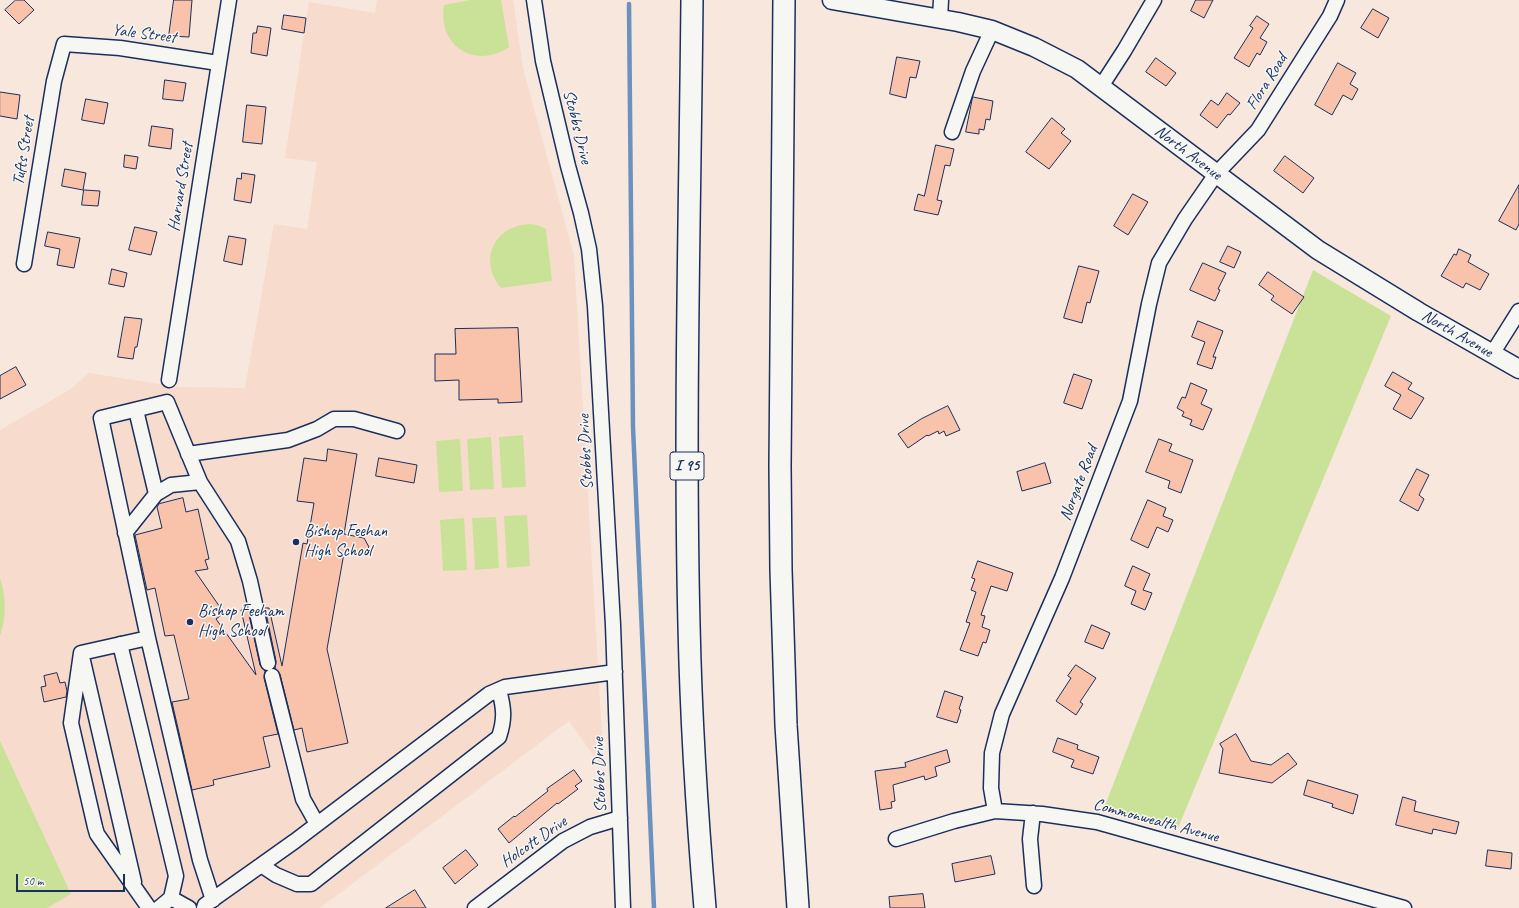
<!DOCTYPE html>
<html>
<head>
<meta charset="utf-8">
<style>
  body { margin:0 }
  #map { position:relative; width:1519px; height:908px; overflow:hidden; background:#f7e7dc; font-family:Caveat,sans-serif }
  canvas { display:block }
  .scale { position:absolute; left:16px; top:874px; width:109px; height:18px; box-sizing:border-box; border:2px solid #1b2f5e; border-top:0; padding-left:5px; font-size:12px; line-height:14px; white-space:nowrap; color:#1b2f5e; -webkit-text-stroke:3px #f6f6f2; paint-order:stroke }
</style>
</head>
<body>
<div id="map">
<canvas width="1519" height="908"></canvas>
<div class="scale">50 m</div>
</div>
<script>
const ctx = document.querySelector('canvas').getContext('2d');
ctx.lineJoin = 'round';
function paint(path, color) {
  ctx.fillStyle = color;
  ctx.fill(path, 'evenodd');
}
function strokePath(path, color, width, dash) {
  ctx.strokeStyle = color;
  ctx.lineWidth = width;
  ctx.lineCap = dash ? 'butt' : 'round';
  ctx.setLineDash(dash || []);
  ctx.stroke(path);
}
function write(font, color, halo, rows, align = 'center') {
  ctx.font = font + ' Caveat,sans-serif';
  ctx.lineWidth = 3;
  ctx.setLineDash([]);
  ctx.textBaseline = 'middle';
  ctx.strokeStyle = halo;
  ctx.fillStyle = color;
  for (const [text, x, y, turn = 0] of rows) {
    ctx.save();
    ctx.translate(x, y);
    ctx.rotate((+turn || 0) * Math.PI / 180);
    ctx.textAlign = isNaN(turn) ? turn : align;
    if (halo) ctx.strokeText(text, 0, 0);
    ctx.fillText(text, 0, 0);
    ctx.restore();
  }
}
paint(new Path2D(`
  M377,0H513L523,68L574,256L604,770L569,721L320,908H0V430L71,389L89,373L178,387L245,388L274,224L307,229L317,162L285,158L309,2L375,13Z`), '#f7dccd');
paint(new Path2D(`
  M470,0H501L509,47C475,70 437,46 444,5Z
  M529,224L538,225L546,229L552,281L501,288C478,260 494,226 529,224Z
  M1313,270L1391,316L1178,828L1104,808Z
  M523,435L526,487L502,488L499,437Z
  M491,437L494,489L470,490L467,439Z
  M460,439L463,491L439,492L436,441Z
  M527,515L530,566L507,568L504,516Z
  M496,517L499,568L475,570L472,518Z
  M464,518L467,570L443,571L440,520Z
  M0,578C6,596 7,617 0,636Z
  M0,741L71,894L47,908H0Z`), '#cae298');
strokePath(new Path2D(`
  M629,4L633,427L654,908`), '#6b91be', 4.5);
const building = new Path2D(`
  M16,0H24L34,10L19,24L5,10Z
  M174,0H192L189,37L169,36Z
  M1196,0H1213L1204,18L1191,11Z
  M1373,9L1389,18L1378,38L1361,28Z
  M284,15L306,18L304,33L282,29Z
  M1257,16L1269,24L1260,38L1267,42L1260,55L1257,53L1249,67L1234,58L1253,28L1250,26Z
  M258,26L271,28L267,56L251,53L253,33H256Z
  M897,57L920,61L916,78L910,77L906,98L890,94Z
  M1156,58L1176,73L1166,86L1146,72Z
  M1338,63L1356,73L1350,84L1358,89L1352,100L1343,95L1332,115L1315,105Z
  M165,80L186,83L183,101L163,99Z
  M0,92L20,95L17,119L0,116Z
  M1227,93L1240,103L1230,115L1228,114L1217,128L1200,115L1211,100L1218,105Z
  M973,97L993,101L990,120L986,119L984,130L979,129V134L966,132Z
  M86,99L108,103L104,124L82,120Z
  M247,105L266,107L262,144L243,142Z
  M1052,118L1065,129L1061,133L1071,141L1049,169L1026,152Z
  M152,126L173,129L171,149L149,146Z
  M936,145L954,149L950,166L945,165L937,200L942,201L938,215L914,210L918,194L924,196Z
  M125,155L138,157L136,169L124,167Z
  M1285,156L1314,178L1303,193L1274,171Z
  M65,169L86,173L83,190L62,186Z
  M242,173L255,175L251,203L234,200L237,178L241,179Z
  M1519,185V224L1516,230L1499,221Z
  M84,190L100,191L98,206L82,205Z
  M1133,194L1148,202L1128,235L1114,226Z
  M135,227L157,232L151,255L129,250Z
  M48,232L80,238L74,268L57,265L60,249L45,246Z
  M229,236L246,239L242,265L224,261Z
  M1228,246L1241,252L1234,268L1220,262Z
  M1459,249L1471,255L1468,262L1489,274L1480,290L1466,283L1463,288L1441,276L1454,254L1456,255Z
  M1203,263L1226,273L1218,289L1220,290L1215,301L1190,290Z
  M1079,266L1099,271L1090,303L1087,302L1082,323L1064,318Z
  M112,269L127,273L124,287L109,284Z
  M1268,272L1304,297L1292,314L1271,300L1274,296L1259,285Z
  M125,317L142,319L137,347H135L133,359L118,357Z
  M1198,321L1223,331L1213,357H1216L1212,369L1197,364L1205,342L1192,337Z
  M518,328L522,402L498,403V399L459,400V380L435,381V354H456L455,329Z
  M16,367L26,385L0,399V376Z
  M1393,372L1412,383L1408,389L1424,398L1411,419L1393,409L1401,395L1385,386Z
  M1074,374L1092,380L1082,409L1064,403Z
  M1191,383L1207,390L1201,404L1212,409L1203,430L1190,425L1192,420L1182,416L1184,412L1177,408L1182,397L1185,398Z
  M948,406L960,430L946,436L944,431L939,434L938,431L928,436L927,435L908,448L898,434L921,419Z
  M1159,439L1172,444L1169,451L1193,460L1181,493L1168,488L1170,481L1146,472Z
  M328,449L357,454L344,534L364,538L369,547L361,555L344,553L327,649L348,743L307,752L302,728L294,730L280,674L275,668L276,661L265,608H269L282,666L303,543L307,544L314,503L297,501L304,458L326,461Z
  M379,458L417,465L414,483L376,476Z
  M1045,463L1051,483L1022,491L1017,472Z
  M1417,469L1429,475L1419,495L1424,499L1418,511L1400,501Z
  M183,498L186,512L198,509L209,559L205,560L208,569L195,571L224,613L216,619L256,675L241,610H248L260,665L262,668L265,671L264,678L278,734L263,737L270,767L213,780L214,785L192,790L172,702L189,699L174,635L165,636L155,588L147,590L135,535L162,528L157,507L159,504Z
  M1148,500L1166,508L1163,516L1173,520L1168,532L1157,527L1148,548L1131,540Z
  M978,561L1013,573L1007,591L991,586L981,615L985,616L982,627L990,630L986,643L983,642L978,656L960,650L970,623L966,622L976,592L971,590L975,579L972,578Z
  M1133,566L1150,574L1143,590L1152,593L1145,610L1131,604L1136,591L1125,586Z
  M1092,625L1110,633L1103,649L1085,642Z
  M1076,665L1096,678L1080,702L1083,704L1076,715L1056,701L1071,678L1068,676Z
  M57,673L60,683L65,682L67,691L66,697L44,702L41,687L46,686L44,676Z
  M945,691L963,697L959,709L961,710L957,723L937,717Z
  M1236,734L1251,761L1271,765L1288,753L1297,764L1272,783L1219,773L1223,749L1220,744Z
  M1058,738L1078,745L1077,749L1099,757L1093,774L1071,767L1074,760L1053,752Z
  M947,750L950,762L935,767L937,776L925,780L924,776L893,785L895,801L891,802L892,808L880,810L875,771L906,767L905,763Z
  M574,770L582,781L575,786L578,789L558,804L557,803L509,843L498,829L514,816L515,817L548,791L547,789Z
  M1308,780L1358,795L1353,814L1332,807L1333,804L1304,795Z
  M1403,797L1416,801L1414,811L1459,822L1456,834L1433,829L1432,834L1396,825Z
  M466,850L478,865L455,884L443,868Z
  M1488,850L1512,853L1511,869L1486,866Z
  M991,856L995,874L955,882L952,864Z
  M415,890L426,908H386Z
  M923,894L925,908H890L889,897Z`);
paint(building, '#f8c3aa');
strokePath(building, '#1b2f5e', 1);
const minor = new Path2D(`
  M534,0L543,61L568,166L581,213L589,249L595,306L613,625L623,908
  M940,18L941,0
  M1100,88L1124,51L1154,0
  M952,132L973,71L992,30
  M24,264L54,81L64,44L120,48L218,63
  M1492,354L1519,311
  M169,380L229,0
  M136,410L156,494
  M188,454L288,440L317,429L334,419H354L397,431
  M125,533L156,494L171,485L200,482
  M148,638L81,653L71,723L95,827L97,834L149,908
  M120,644L176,876L171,898
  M83,661L134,882
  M272,676L303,799L317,824
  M995,811L991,788L992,753L1002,714L1062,578L1130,401L1149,304L1159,263L1185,219L1216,174L1258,130L1330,16L1337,0
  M1033,813L1030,839L1034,886
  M896,839L954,821L995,811L1042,814L1097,822L1404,908
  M261,865L276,875L297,884H311L499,737C505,719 504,708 499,690
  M213,900L200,860L148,638L101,418L167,402L200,482L238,541L250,581L268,663
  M159,908L171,898L189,908
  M204,908L205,905L295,841L489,694L505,687L615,672
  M475,908L563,841L590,827L620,818`);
const major = new Path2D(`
  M832,0L958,22L992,30L1034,47L1077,69L1318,250L1419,312L1519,369`);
const highway = new Path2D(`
  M692,0C690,208 684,417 689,625C691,720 697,814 705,908
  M784,0L780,466L781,570L786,725L798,908`);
strokePath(minor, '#1b2f5e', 17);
strokePath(major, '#1b2f5e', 21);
strokePath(highway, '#1b2f5e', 24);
strokePath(minor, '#f6f6f2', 14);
strokePath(major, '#f6f6f2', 18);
strokePath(highway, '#f6f6f2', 21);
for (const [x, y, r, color] of [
  [296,542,4,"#1b2f5e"],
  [190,622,4,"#1b2f5e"]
]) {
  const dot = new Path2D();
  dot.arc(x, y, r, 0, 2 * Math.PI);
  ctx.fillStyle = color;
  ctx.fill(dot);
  strokePath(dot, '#f6f6f2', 1.5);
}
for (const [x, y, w] of [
  [687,466,34]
]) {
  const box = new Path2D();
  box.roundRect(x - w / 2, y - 14, w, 28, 3);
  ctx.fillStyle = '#f6f6f2';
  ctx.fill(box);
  strokePath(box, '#1b2f5e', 1);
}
write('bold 16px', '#1b2f5e', null, [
  ["I 95",687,466]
]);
write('17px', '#1b2f5e', '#f6f6f2', [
  ["Yale Street",144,34,7],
  ["Flora Road",1267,82,-58],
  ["Stobbs Drive",577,127,76],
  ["Tufts Street",24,151,-81],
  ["North Avenue",1188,153,37],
  ["Harvard Street",181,187,-81],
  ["North Avenue",1457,334,30],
  ["Stobbs Drive",586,452,-93],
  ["Norgate Road",1079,483,-69],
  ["Stobbs Drive",600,775,-92],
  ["Commonwealth Avenue",1156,821,15],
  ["Holcott Drive",534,842,-35]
]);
write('17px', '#1b2f5e', '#f6f6f2', [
  ["Bishop Feehan",304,532],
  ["High School",304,552],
  ["Bishop Feeham",198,612],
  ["High School",198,632]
], 'left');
</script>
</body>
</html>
